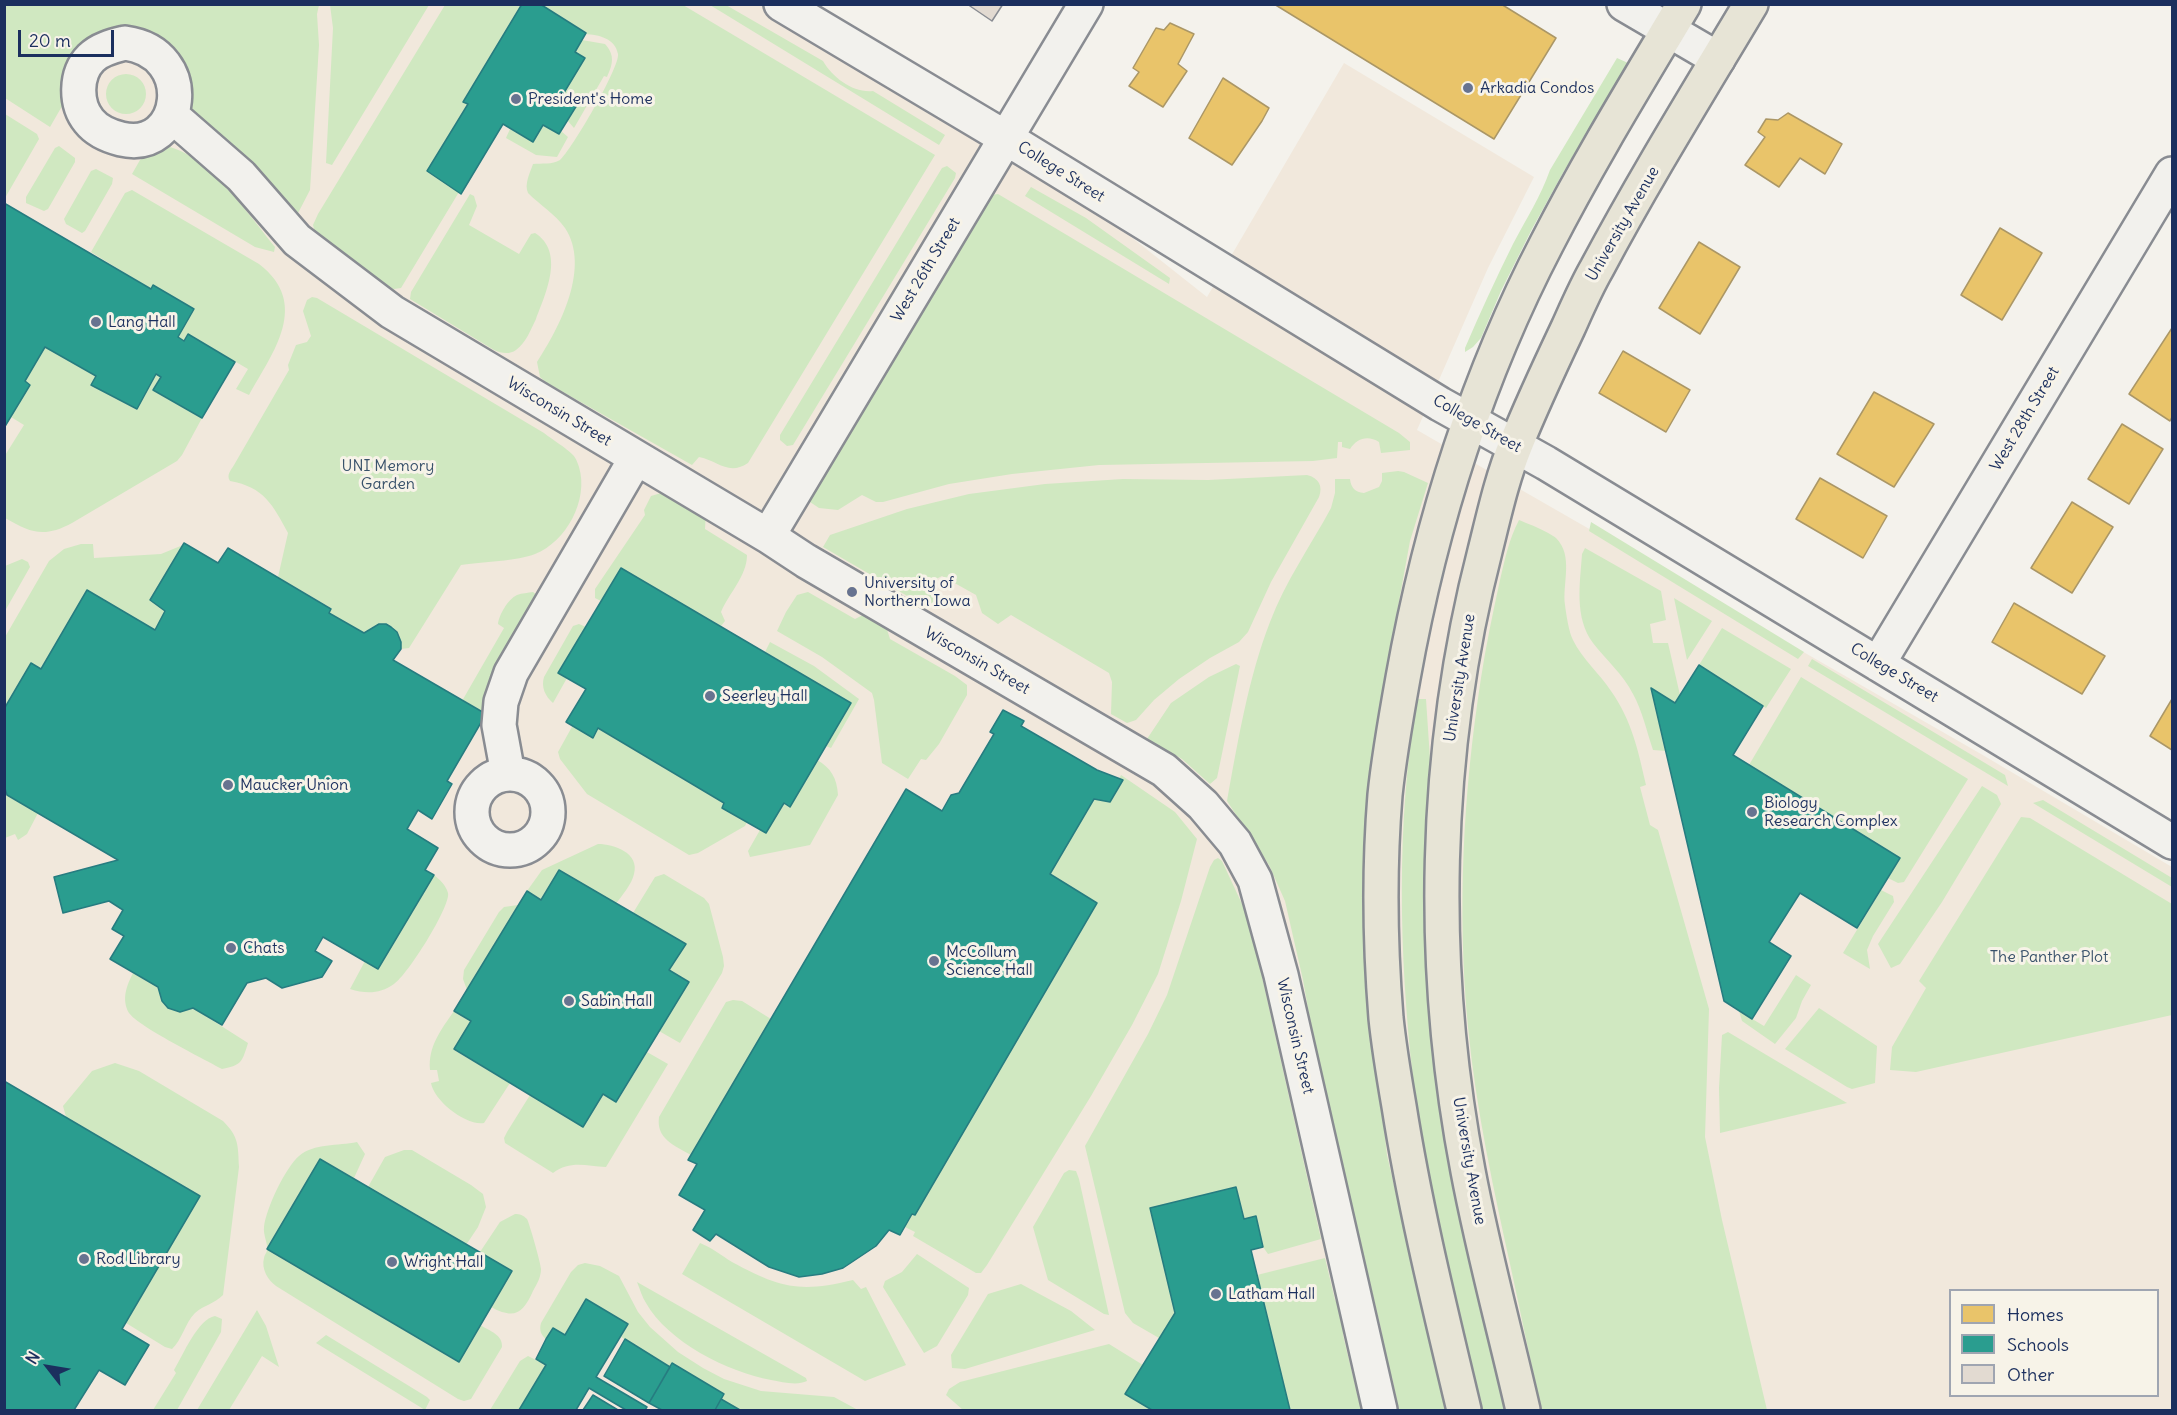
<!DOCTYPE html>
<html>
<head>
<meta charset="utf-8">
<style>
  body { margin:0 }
  #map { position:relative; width:2177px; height:1415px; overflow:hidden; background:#f4f2ec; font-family:Delius,sans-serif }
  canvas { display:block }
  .frame { position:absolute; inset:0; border:6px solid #1b2f5e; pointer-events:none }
  .legend { position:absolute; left:1949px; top:1289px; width:210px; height:108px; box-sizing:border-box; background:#f7f3e8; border:2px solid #9fa5b1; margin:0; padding:8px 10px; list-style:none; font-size:18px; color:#1b2f5e }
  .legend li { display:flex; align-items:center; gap:12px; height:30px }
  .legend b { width:30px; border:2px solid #9fa5b1 }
  .north { position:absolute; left:18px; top:1337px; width:60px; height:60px; -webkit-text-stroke:4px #f7f3e8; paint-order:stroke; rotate:301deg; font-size:16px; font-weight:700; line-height:24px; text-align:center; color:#1b2f5e }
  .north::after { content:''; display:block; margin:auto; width:21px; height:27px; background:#1b2f5e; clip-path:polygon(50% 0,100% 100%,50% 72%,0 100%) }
  .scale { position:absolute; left:18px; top:30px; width:96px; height:27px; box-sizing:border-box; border:3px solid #1b2f5e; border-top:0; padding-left:8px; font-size:18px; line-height:21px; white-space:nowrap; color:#1b2f5e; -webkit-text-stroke:4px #f7f3e8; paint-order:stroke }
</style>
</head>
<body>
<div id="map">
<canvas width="2177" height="1415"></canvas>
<div class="frame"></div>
<ul class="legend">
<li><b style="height:16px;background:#e9c46a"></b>Homes</li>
<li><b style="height:16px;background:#2a9d8f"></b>Schools</li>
<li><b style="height:16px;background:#e2dad1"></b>Other</li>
</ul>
<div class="north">N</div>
<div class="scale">20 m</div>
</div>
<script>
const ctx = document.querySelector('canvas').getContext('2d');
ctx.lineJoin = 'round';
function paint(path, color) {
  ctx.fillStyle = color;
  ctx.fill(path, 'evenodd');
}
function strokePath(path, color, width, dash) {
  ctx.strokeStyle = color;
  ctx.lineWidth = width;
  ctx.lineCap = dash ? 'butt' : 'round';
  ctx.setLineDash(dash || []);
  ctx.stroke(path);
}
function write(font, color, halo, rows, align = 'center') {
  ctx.font = font + ' Delius,sans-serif';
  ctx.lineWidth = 6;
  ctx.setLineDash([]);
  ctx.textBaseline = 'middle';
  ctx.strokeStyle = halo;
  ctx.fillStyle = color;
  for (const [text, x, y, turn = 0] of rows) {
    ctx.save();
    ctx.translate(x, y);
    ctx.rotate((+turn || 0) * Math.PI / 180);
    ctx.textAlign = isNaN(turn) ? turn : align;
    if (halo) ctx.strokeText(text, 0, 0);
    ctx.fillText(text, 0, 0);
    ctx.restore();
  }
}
paint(new Path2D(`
  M5,5H781L1006,138L1207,297L1344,63L1534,177L1488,268L1417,430L1981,754L2172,867V1410H5ZM1950,1290H2158V1396H1950Z`), '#f1e8dc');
paint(new Path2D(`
  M4,5H319L317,14L319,45L310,190L297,215L267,179L244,155L194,112L131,30L65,101L50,127L5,98Z
  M330,5H429L332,165L326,163L333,28Z
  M445,5H522L463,101L468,104L427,171L459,192L401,288L394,289L386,287L316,236L313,225L318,214Z
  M540,5H683L935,155L748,463C728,476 719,461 699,457L692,465L547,383L540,377L537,362C560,327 591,267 565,228C555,214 540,205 528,193C524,184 530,173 533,164C542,163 552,165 560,160C571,151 620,67 618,54C615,38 599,35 585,34L586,32Z
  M710,5H726L823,61C833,78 853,93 873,91L945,135L939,145Z
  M582,40L605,44C615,55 613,64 607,77L604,76L574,128L567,120L562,96L583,57L575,52Z
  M1617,58L1628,63L1624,71L1564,171L1532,229L1501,291L1481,338L1473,347L1465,352V348C1480,313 1496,278 1513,244C1526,219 1541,196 1550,170Z
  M106 94a20 20 0 1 1 40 0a20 20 0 1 1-40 0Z
  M5,114L37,134L39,139L5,198Z
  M543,125L559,134L561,131L568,137L557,157L536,155L506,138L510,129L533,142Z
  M59,146L75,158V162L48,209L44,211L26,203V197L55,148Z
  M163,146C203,149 251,217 275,247L274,252L255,247L132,174L140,160Z
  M947,166L956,173L955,178L793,445L787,446L780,440V435L942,168Z
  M96,169L113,178L112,184L85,231L82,233L66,224L64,219L91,171Z
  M1031,187L1086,218L1170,278L1169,284L1025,196Z
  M132,190L259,264C311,304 273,352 249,395L236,389L248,369L188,334L184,341L178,337L194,309L153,285L151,289L91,252L125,193Z
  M470,194L474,196L477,206L469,225L519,254L531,234L535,233C565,252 546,293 536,319C531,329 526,343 516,350C509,355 501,353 494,350L410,299L411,292Z
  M998,194L1399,433L1410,442V450L1381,453L1379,442C1368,435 1357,438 1350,449L1342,447V442H1338L1337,458L1313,461L1099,465L1012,474L949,484L883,502H876L862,495L838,510L819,508L783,484L983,205L992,195Z
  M312,297L317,298L544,433C553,440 565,447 573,455C576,458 578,464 579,467C589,500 566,542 535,554C519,561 480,562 461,565L409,648L401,649C402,626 380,618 364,633L329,613L331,608L278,577L288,533C273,505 264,487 230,481C226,475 231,470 234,465L289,370L288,365L296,345L307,342L311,336L303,311L307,300Z
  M45,347L96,376L92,385L136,409L156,374L161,377L154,390L202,418L182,455L177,461L72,523C44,538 31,533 5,518L4,457L24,425L11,417L29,385L25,381Z
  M1398,471L1404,472L1428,483L1410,541L1379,711L1367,817L1365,945L1370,952L1366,966L1387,1155L1428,1334L1440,1347V1373L1437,1375L1445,1410H1399L1392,1377L1382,1370L1374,1349L1382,1333L1317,1059L1303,980L1285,901L1269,865L1227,801C1238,741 1248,679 1270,622C1285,582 1311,545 1331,508L1335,493V479H1350C1351,488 1355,492 1364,493L1379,487L1382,481V473Z
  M1307,475C1319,478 1323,486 1319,497L1271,582L1248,632L1239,642L1210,658L1179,679L1154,700L1136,720L1127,723L1111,714L1112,682L1109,673L1011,615L998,624L982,613L976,595L942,576L936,579L937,604L928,608L823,547L830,535L907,509L969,494L1045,484L1123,479L1208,480Z
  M668,491L706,512L705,529L747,555C747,576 729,593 721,612L725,621L721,626L621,568L601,601L595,598V589L645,515L644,510L651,496Z
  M1519,520C1529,524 1549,532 1556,538C1574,556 1562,584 1565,605C1566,613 1569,633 1573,640C1582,659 1600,674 1611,691C1632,721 1638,750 1646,785L1640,787L1650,825L1658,830L1709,1009L1705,1137L1722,1220L1767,1410H1542C1531,1365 1522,1319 1512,1273C1494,1191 1476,1110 1468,1027C1457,910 1463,794 1481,678C1486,645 1493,612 1500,580C1505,559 1509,539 1519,520Z
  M1591,522L1804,652L1798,659L1589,531Z
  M81,544H93L94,558L161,554L183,545L165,611L155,630L87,590L41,669L31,663L5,709V637L49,561L64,549Z
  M1585,548L1661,591L1666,620L1650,624L1653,643H1668L1680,695L1666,751L1653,750C1647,732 1642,710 1633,694C1623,674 1606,660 1593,643C1574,617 1580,584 1582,554Z
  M22,559L28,562L30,567L5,611V566Z
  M533,592L538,596L486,714L462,701L504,628L498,624C499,615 508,599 517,595C522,593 528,593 533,592Z
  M808,592L855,619L871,611L884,620L890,639L955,676L967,685V695L939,744L926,760L921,759L908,779L882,763L874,700L872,693L822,657L777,631L786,612L797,595Z
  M1674,598L1712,621L1687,660Z
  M579,624L586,627L558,672L567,678L553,703C545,696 541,687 544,677L573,626Z
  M1722,628L1791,669L1766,708L1699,665Z
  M770,642L814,666L859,699L831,748L826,746L850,703L765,652Z
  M1812,659L2005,775L2008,786L1808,666Z
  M1236,664L1240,666L1217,778L1210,784L1182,759L1147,739L1171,703L1209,677Z
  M1801,677L1968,779L1904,882L1898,883L1888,878L1900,858L1749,765Z
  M1417,699H1426L1431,774L1424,885L1428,1013L1448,1166L1473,1264L1504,1410H1481C1463,1333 1443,1255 1427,1177C1420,1144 1417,1111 1413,1078C1399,954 1396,822 1417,699Z
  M573,725L593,737L598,728L724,803L723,808L747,822L745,826L698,853L689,855L587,794L560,759L558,752Z
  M817,760C831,768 837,778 838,795L810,845L750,857L748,851L760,830L766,833L784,803L790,807Z
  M1121,775L1175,812L1197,839L1181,901L1158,974L1132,1025L1091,1096L987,1265L981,1273H976L913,1236L915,1232L905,1227L1096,904L1050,874L1094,799L1110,802L1123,781L1119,779Z
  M4,785L38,813L27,834L18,840L15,834L5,838Z
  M1982,786L1997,795L2001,804L1942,902L1900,964L1891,968L1878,944Z
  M2043,800L2172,878V887L2033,803Z
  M2021,817L2030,818L2172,904V1015L1916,1072L1890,1070L1892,1047L1926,988L1919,981Z
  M598,844C614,844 640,853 634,874C632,884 622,895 616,904L559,870L541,900L527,891L542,870Z
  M1218,858L1222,861L1249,919L1321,1239L1268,1254L1263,1247L1256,1216L1244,1219L1236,1187L1150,1208L1175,1313L1159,1338L1133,1323L1125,1313L1085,1146L1148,1034L1167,995L1210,867L1214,860Z
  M664,874L704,898L709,904L723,957L724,966L722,973L680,1043L659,1031L689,982L669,970L685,944L633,913L655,877Z
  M434,875C439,879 446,885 448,893C451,906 407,976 394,984C380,994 366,994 350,989L365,961L378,969Z
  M1881,890L1893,896L1894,902L1873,936L1867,950L1870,969L1843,953Z
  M518,905L467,990L463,979L464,970L499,912L504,907Z
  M133,973L158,987C161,1006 174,1016 193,1008L248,1043C242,1062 242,1065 222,1069C204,1059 139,1027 129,1013C121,999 127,985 133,973Z
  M1796,975L1811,985L1802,1001L1796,1018L1775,1044L1742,1021L1739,1011L1764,1026Z
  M733,1000L742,1001L771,1019L691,1155C674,1145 656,1139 659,1117L726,1002Z
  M1819,1008L1877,1046L1875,1083L1852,1089L1847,1087L1785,1049Z
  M454,1011L471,1021L454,1050L510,1083L484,1123C466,1126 434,1101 431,1083L439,1081L437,1070H430C428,1046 441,1030 454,1011Z
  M1728,1032L1847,1103L1720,1133L1719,1088L1722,1035Z
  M647,1052L668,1064L606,1167C586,1166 570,1160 553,1173L505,1143L504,1138L507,1132L530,1095L583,1127L603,1094L617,1102Z
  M115,1063L139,1071L223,1121C239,1137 238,1145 239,1167L223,1295C214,1304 204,1305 195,1313C185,1323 182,1340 172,1349L165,1347L126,1323L200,1196L66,1117L63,1106L92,1071Z
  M357,1142L365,1154L354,1178L320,1159L267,1249L458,1362L480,1325C490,1331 503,1335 502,1347L471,1399L464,1401L458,1399L276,1286C268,1280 261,1269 264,1258C264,1255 267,1253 267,1250C268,1243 263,1235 264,1227C266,1209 285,1168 299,1156C314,1143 338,1146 357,1142Z
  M404,1150H412L471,1185L483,1194L486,1207L478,1227L466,1245L368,1187L385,1157Z
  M1069,1170L1076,1171L1079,1179L1109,1315L1104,1314L1048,1280L1033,1227L1064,1173Z
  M515,1214C520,1214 523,1215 527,1219C529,1222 541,1264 541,1269C541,1277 537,1284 533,1291C523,1313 515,1320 491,1307L480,1252L500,1222Z
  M700,1243C712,1248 721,1255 732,1262C780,1288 800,1293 853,1280L861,1289L866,1287L906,1365L865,1381L682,1274Z
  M917,1254L969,1288L968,1295L937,1346L924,1353L883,1287L885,1281L902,1272Z
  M1325,1258L1335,1300L1343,1308V1335L1361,1410H1290L1257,1275Z
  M585,1263L600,1266L619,1276L638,1312L650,1327L678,1352L703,1368L724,1379L761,1391L834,1397L858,1410H740L721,1399L724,1394L670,1367L621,1337L628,1324L586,1299L565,1335L546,1339C541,1335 539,1330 541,1323L571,1272L578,1265Z
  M637,1282L806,1378L807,1381C797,1386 782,1382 771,1380C728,1372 668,1342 646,1303C642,1297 640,1289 637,1282Z
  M1021,1284L1071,1311L1095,1330L965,1369L952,1368L951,1355L988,1294Z
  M257,1310L266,1326L279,1367L262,1356L229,1410H197Z
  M215,1316L222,1319L221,1332L177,1410H153L176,1373L174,1370C183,1355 198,1319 215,1316Z
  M326,1335L427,1397L430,1400L425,1410L316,1343Z
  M1109,1344L1143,1365L1125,1394L1152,1410H963L946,1395L949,1389L960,1382Z
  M528,1356L546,1365L519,1410H490L520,1361Z`), '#d0e8c1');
const homes = new Path2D(`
  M1274,4H1501L1556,38L1494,139Z
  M1170,23L1194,34L1178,64L1187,71L1163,107L1129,86L1139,72L1133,68L1156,28L1164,30Z
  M1223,78L1269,108L1262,121L1232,165L1189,138Z
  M1788,113L1842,144L1825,174L1800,158L1779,187L1745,165L1765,137L1758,132L1766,119L1778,120Z
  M2000,228L2042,253L2002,320L1961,295Z
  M1699,242L1740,267L1700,334L1659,308Z
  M2172,328V417L2170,421L2129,394Z
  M1623,351L1690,390L1666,432L1599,393Z
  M1874,392L1934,424L1894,487L1837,454Z
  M2122,424L2163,449L2129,504L2088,479Z
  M1820,478L1887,516L1863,558L1796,519Z
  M2072,502L2113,527L2072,593L2031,568Z
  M2014,603L2105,656L2082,694L1992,642Z
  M2172,699V750L2150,736Z`);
paint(homes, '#e9c46a');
strokePath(homes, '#ab9766', 1.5);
const schools = new Path2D(`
  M522,4H540L586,33L575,52L585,58L562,96L577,105L559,134L543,125L533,142L503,124L461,194L427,171L468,104L463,102Z
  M4,203L151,289L153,285L194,309L178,337L184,341L188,334L235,362L202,418L153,390L161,377L156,374L137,409L91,385L96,376L45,347L25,381L30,385L4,428Z
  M184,543L218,563L228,548L331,609L329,613L364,633L379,624H386L391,627L397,632L401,642V649L393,660L486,714L447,781L452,784L432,819L418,810L407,829L438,848L425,870L434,875L378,969L323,937L315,951L332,961L322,977L282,988L266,978L247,983L222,1025L193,1008L180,1012L168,1008L162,1001L158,987L110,959L124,936L112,929L123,910L109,901L63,913L54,877L118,860L7,795L4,785V709L31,663L41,669L87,590L155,630L165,611L150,600Z
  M621,568L851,703L790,807L784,803L766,833L722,808L724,803L598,728L593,738L566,722L586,689L558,673Z
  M1699,665L1763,706L1733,755L1900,858L1857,928L1800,893L1769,942L1791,956L1752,1019L1724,1001L1651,688L1675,703Z
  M1003,710L1024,721L1021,726L1097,770L1123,780L1110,802L1094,799L1050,874L1097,903L915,1215L912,1214L900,1235L889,1230L876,1246L843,1268L822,1274L799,1277L769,1267L716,1234L710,1241L693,1230L705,1210L679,1195L697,1164L688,1160L906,789L942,811L951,795L959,793L994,734L990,732Z
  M559,870L686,944L669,970L689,982L616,1102L603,1094L583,1127L454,1049L471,1021L454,1011L527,891L541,900Z
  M4,1081L200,1196L122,1329L149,1345L125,1385L99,1370L74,1410H4Z
  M320,1159L512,1271L459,1362L267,1249Z
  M1236,1187L1244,1219L1256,1216L1263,1247L1251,1250L1290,1410H1152L1125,1394L1175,1313L1150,1208Z
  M586,1299L628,1324L596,1377L647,1407L645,1410H626L589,1388L576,1410H519L546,1365L536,1359L546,1339L553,1328L565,1335Z
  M625,1339L670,1367L649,1403L604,1376Z
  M672,1363L724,1394L715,1410H662L649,1403Z
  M593,1395L618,1410H583Z
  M721,1399L740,1410H715Z`);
paint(schools, '#2a9d8f');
strokePath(schools, '#267c80', 1.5);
const building = new Path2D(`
  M967,4H1003L992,21Z`);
paint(building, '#e2dad1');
strokePath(building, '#898c92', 1.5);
const minor = new Path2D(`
  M781,4L1006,138L1440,404L1546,463L2172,842
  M1624,4L1718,59
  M125,43C199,53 184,154 121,139C109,136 97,131 89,121C75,104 75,74 91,58C100,49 113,46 125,43Z
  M171,115L241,176L297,240L392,312L768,536L806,561L1164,770L1203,805L1235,843L1255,880L1281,975L1380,1410
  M768,536L1086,4
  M1878,664L2172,174
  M508,774L499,725L501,702L511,673L636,458
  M472 812a38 38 0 1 1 76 0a38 38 0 1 1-76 0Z`);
const major = new Path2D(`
  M1464,1410C1440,1309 1415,1208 1399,1106C1394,1077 1389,1047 1386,1018C1380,944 1379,869 1385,795C1389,756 1396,717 1403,678C1430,527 1476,379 1547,243C1589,161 1637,83 1684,4
  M1523,1410C1505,1331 1483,1251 1468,1171C1429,967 1433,752 1485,551C1494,515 1502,478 1516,444C1532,404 1550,366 1568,328C1577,308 1586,287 1597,268C1645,178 1699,91 1751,4`);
strokePath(minor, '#898c92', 38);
strokePath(major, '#898c92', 38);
strokePath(minor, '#f2f1ed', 33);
strokePath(major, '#e7e4d6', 33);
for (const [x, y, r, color] of [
  [1468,88,6,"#677390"],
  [516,99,6,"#677390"],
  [96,322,6,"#677390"],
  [852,592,6,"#677390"],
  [710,696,6,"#677390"],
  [228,785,6,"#677390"],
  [1752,812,6,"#677390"],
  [231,948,6,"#677390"],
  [934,961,6,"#677390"],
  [569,1001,6,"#677390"],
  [84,1259,6,"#677390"],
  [392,1262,6,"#677390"],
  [1216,1294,6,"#677390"]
]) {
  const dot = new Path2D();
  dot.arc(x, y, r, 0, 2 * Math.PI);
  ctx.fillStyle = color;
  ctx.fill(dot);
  strokePath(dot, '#f7f3e8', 2);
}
write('16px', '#1b2f5e', '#f7f3e8', [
  ["Arkadia Condos",1480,88],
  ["President's Home",528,99],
  ["Lang Hall",108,322],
  ["University of",864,583],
  ["Northern Iowa",864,601],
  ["Seerley Hall",722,696],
  ["Maucker Union",240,785],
  ["Biology",1764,803],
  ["Research Complex",1764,821],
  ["Chats",243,948],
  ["McCollum",946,952],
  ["Science Hall",946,970],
  ["Sabin Hall",581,1001],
  ["Rod Library",96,1259],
  ["Wright Hall",404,1262],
  ["Latham Hall",1228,1294]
], 'left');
write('16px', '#1b2f5e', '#f7f3e8', [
  ["College Street",1061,172,32],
  ["University Avenue",1623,224,-60],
  ["West 26th Street",926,270,-59],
  ["Wisconsin Street",559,412,31],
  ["West 28th Street",2025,419,-59],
  ["College Street",1477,424,30],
  ["Wisconsin Street",977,661,30],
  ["College Street",1894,673,31],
  ["University Avenue",1460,678,-81],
  ["Wisconsin Street",1295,1036,77],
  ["University Avenue",1469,1161,80]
]);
write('16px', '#39526b', '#f7f3e8', [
  ["UNI Memory",388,466],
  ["Garden",388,484],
  ["The Panther Plot",2049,957]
]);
</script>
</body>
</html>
